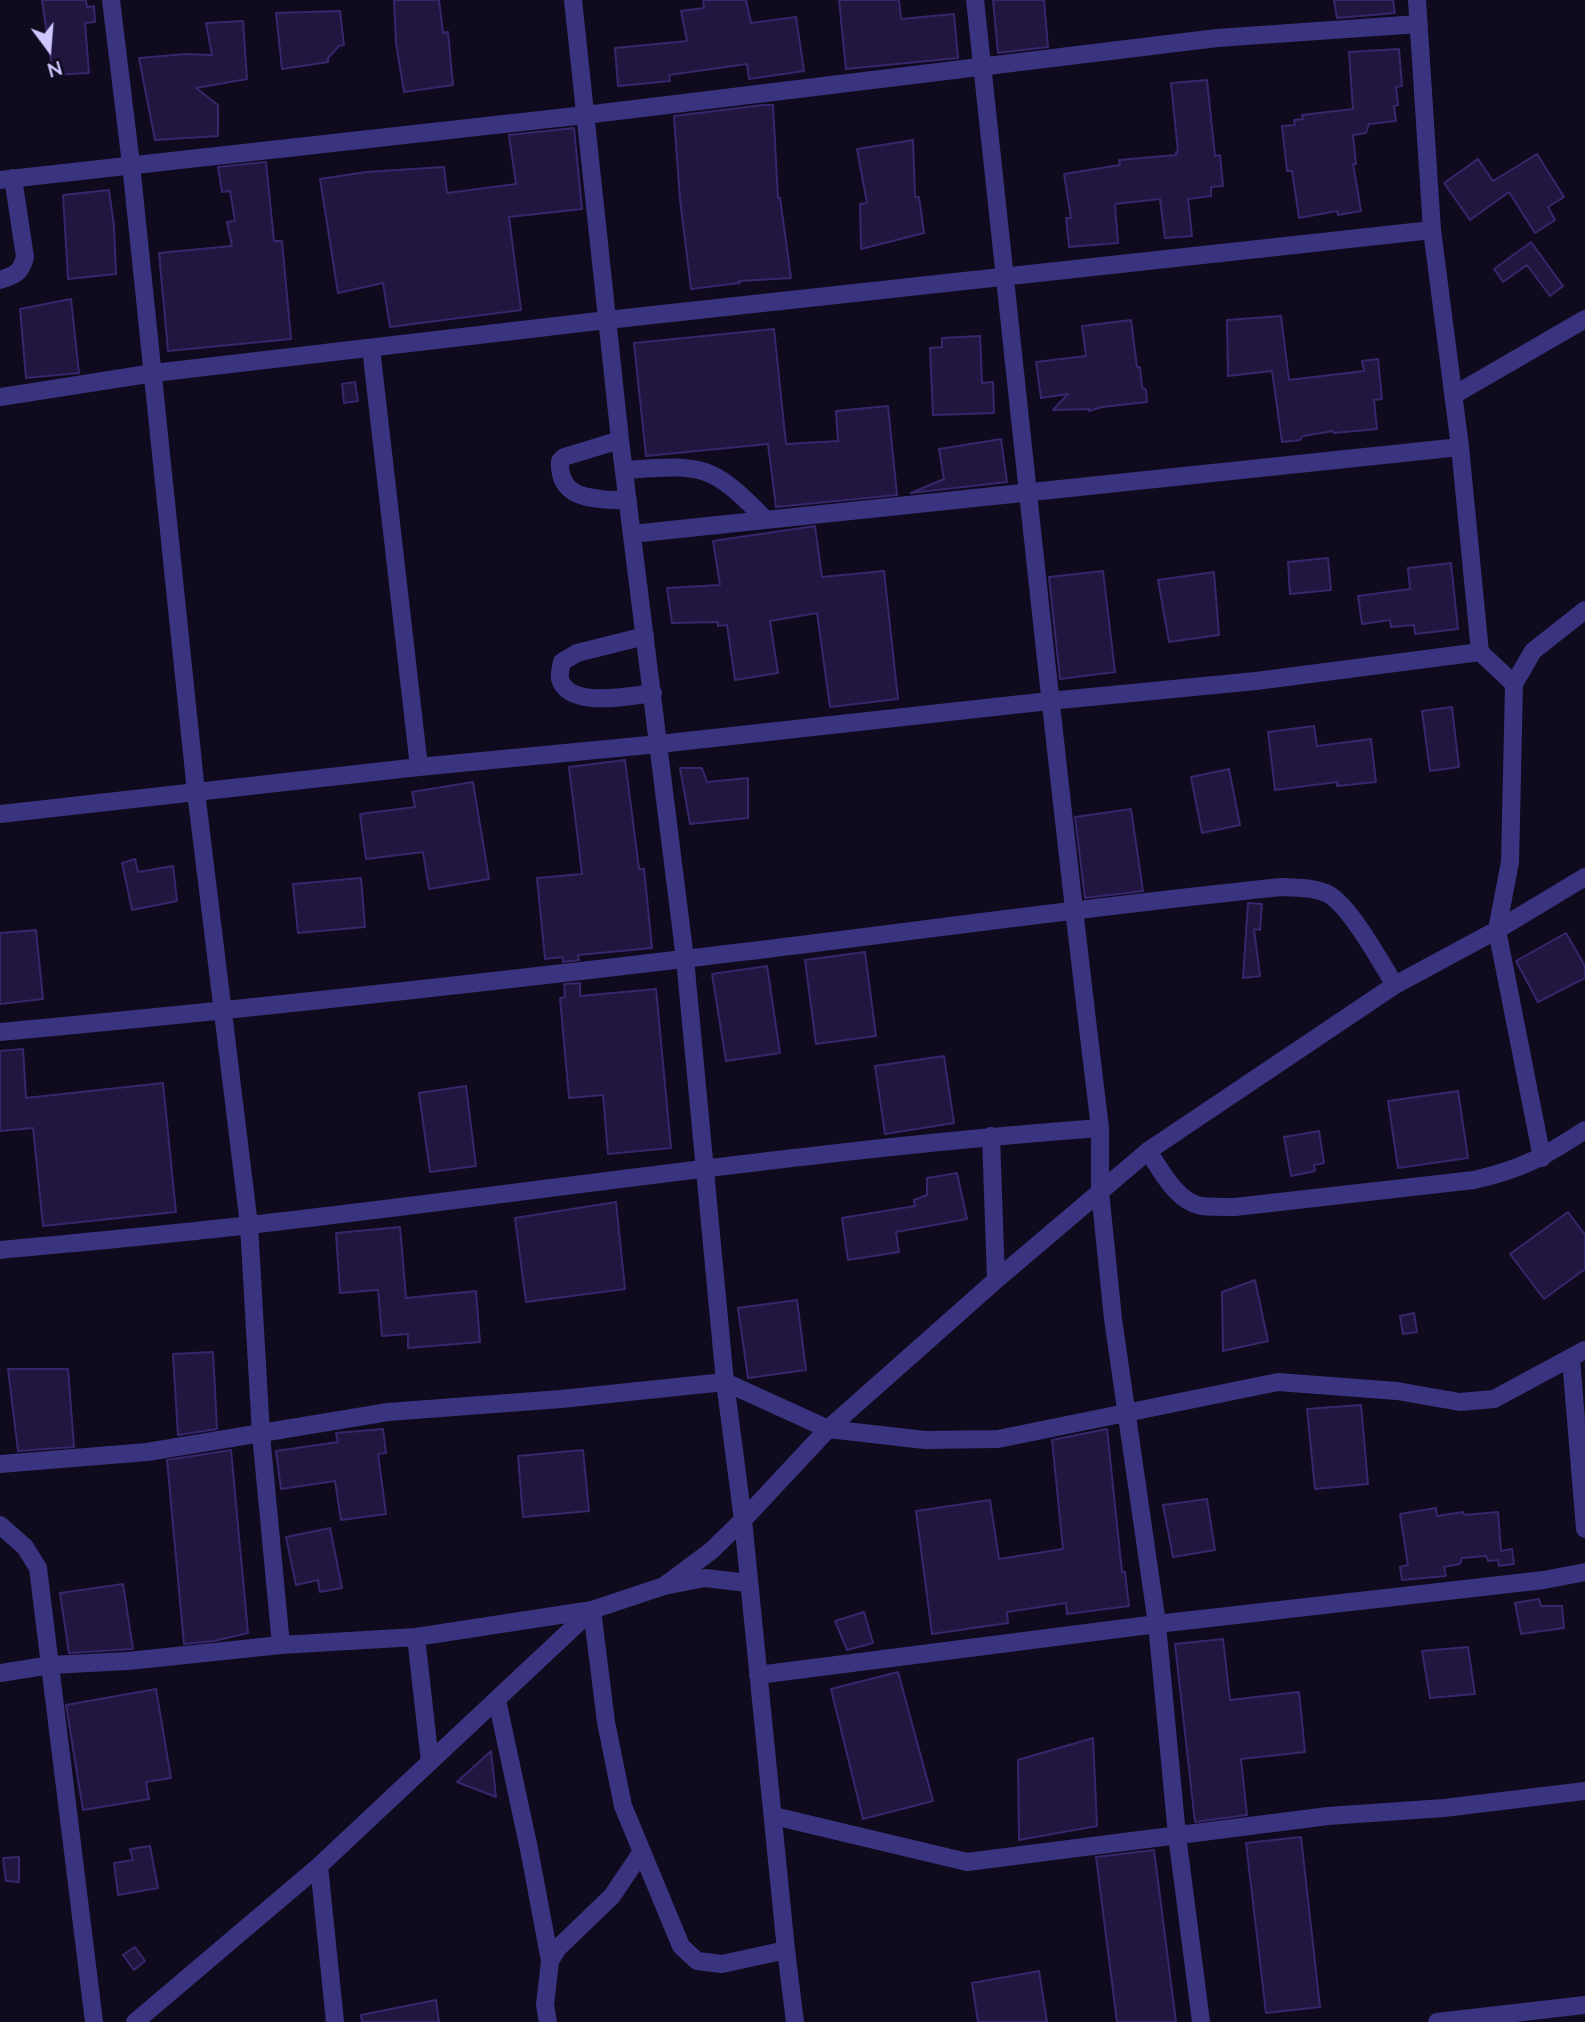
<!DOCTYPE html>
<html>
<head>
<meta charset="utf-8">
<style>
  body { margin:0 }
  #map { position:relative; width:1585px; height:2022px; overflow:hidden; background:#0f0a1d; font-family:Mulish,sans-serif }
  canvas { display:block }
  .north { position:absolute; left:14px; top:14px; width:70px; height:70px; -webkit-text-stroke:5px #0f0a1d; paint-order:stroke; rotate:164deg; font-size:19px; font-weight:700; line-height:28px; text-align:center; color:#d0c7ff }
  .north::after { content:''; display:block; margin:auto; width:24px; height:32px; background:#d0c7ff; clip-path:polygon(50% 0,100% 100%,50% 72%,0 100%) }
</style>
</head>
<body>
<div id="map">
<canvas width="1585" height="2022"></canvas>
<div class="north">N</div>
</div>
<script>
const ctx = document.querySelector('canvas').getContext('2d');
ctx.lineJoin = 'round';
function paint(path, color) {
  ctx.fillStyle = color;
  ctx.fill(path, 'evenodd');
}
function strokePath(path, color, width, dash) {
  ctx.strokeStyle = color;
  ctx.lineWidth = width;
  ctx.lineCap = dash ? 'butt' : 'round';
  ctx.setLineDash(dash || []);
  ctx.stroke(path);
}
const building = new Path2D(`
  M42,0H86L87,7L94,6L95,22L85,23L89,73L53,75Z
  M394,0H439L443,33L448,32L453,85L404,92L396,43Z
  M703,0H746L751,23L796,17L804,71L749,79L747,64L669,75L670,81L618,86L615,48L687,41L681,11L704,8Z
  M839,0H899L901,19L954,14L958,58L846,69Z
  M993,0H1044L1048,47L998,53Z
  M1334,0H1393L1395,13L1337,18Z
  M340,11L344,45L339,46L328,58V62L282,69L276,13Z
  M243,21L247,79L196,88L218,105V136L155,140L139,58L186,54L212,55L206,23Z
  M1399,49L1402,86L1396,87L1398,105L1394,106L1396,121L1369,124L1366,133L1353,135L1356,164H1353L1361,211L1338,215L1337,211L1299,218L1292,171H1287L1282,126L1295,125L1294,120L1303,119L1302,115L1353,109L1349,52Z
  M1207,80L1215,156L1220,155L1223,186L1211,187V196L1188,199L1192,236L1165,238L1160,199L1115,204L1118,243L1069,247L1066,218H1071L1064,174L1120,165L1119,160L1176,155V152H1178L1171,83Z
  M763,105H773L778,198H780L791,278L739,281L740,283L691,289L680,199L674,116Z
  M574,128L582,209L509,217L521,310L390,327L383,283L338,293L320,179L366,172L444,167L447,193L516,184L509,135Z
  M913,140L915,197H919L924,233L861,249L860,204L867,203L857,149Z
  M1537,154L1564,197L1548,207L1555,220L1535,233L1509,192L1470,220L1444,183L1478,159L1493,181Z
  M266,162L274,241H282L291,339L168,351L159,253L232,246L227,222L235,221L230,191L222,192L218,167Z
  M109,190L114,226L116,274L68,279L63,195Z
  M1531,242L1563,286L1550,296L1527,265L1503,282L1494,269Z
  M71,299L79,373L26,378L20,309Z
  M1281,316L1289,380L1364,371L1362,361L1378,359L1382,399L1374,400L1377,429L1334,433L1333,431L1303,436L1300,440L1282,442L1272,371L1228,376L1227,320Z
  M1131,320L1137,367H1140L1142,387L1146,390L1147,402L1102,407L1089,411V409L1053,410L1068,394L1041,398L1036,362L1086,356L1082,326Z
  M774,329L786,444L838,441L836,411L888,406L897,495L776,507L768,444L646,456L634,343Z
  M980,336L982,383L993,382L994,413L933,415L930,348L942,347V338Z
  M355,382L358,401L344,403L342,384Z
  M1001,439L1007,482L911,493L944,479L939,449Z
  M815,526L822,577L884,571L898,699L830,707L817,613L770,621L778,673L735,680L727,625L718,626V622L672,623L667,588L720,585L713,541Z
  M1328,558L1331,590L1290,594L1288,562Z
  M1451,563L1458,629L1415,634L1414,625L1391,627L1390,620L1362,624L1358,596L1410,589L1408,568Z
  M1103,571L1115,672L1060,679L1049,577Z
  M1214,572L1219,635L1169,642L1158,580Z
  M1452,707L1459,767L1430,771L1422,711Z
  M1314,726L1317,746L1371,739L1376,782L1337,786V782L1275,790L1268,732Z
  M625,760L639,869H644L652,948L578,955L579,960L563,962V957L545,959L537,878L582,874L569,767Z
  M680,768H702L707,782L748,778V818L690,824Z
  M1229,769L1240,825L1202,833L1191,777Z
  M473,782L489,879L429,889L423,852L366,859L360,814L415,807L412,792Z
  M1131,809L1143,891L1085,898L1075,817Z
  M135,859L138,872L173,866L177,901L132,910L122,863Z
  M361,878L365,927L298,933L293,884Z
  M1248,903L1262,904L1260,930L1254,929L1260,976L1243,978Z
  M36,930L43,999L0,1004V933Z
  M1566,933L1585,966V978L1538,1002L1516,961Z
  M865,952L876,1036L816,1044L805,960Z
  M767,966L780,1053L726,1061L712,974Z
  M580,983V996L656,989L671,1148L608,1154L603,1095L569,1098L560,998L565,997L564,984Z
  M23,1049L26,1098L163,1083L176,1212L43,1226L33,1128L0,1131V1051Z
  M944,1056L954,1123L885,1134L875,1066Z
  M466,1086L476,1166L430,1172L419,1093Z
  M1458,1091L1468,1158L1398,1168L1388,1101Z
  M1319,1131L1324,1163L1314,1165L1315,1171L1291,1176L1284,1137Z
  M957,1173L967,1219L896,1232L899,1252L848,1260L842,1218L915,1206L914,1200L927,1195V1178Z
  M616,1202L625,1289L526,1302L515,1218Z
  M1568,1212L1585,1235V1269L1544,1299L1510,1254Z
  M400,1227L406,1298L476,1291L480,1342L408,1348V1334L382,1336L378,1290L340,1293L336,1233Z
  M1255,1280L1268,1341L1223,1351L1222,1292Z
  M797,1300L806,1370L748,1378L738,1308Z
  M1414,1313L1417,1332L1403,1334L1400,1316Z
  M213,1352L217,1429L178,1435L173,1354Z
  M8,1369H68L74,1447L18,1451Z
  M1361,1405L1368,1484L1315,1489L1307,1409Z
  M383,1429L386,1453L378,1454L386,1514L341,1520L335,1481L281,1489L276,1451L338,1442L336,1433Z
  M1107,1429L1122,1572H1125L1129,1606L1067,1614L1066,1603L1007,1612L1008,1623L932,1634L916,1511L990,1500L999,1559L1063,1549L1052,1440Z
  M231,1450L248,1633L214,1641L184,1644L167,1460Z
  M583,1450L589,1511L523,1517L518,1456Z
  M1207,1499L1215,1550L1173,1557L1163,1505Z
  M1436,1508L1437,1516L1463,1512L1464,1515L1498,1512L1501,1551L1512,1549L1514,1564L1499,1566L1498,1560L1488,1561L1486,1556L1462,1558L1460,1564L1444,1567L1446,1576L1402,1580L1400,1567L1408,1565L1400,1514Z
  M330,1528L342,1588L320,1592L318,1580L296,1585L286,1537Z
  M123,1584L133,1649L69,1653L60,1593Z
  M1539,1599L1541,1606H1562L1564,1628L1521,1634L1515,1603Z
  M864,1612L873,1643L847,1650L835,1621Z
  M1223,1639L1230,1700L1299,1692L1305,1752L1241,1759L1247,1815L1195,1822L1175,1644Z
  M1468,1647L1475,1694L1430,1698L1422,1651Z
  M898,1672L933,1801L863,1819L831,1689Z
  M156,1689L171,1778L146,1782L149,1799L83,1810L66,1705Z
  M1093,1738L1097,1826L1019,1840L1018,1760Z
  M491,1751L496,1797L457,1782Z
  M1301,1837L1320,2007L1266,2013L1246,1843Z
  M150,1846L158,1888L118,1895L114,1863L133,1860L130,1849Z
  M1154,1850L1176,2022H1117L1096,1857Z
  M19,1857V1882L6,1881L3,1858Z
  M135,1947L145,1961L134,1970L123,1955Z
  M1039,1971L1047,2022H978L972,1983Z
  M436,2000L439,2022H362L361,2015Z`);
paint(building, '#20163f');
strokePath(building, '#38266c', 2);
strokePath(new Path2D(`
  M111,0L131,164L196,792L249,1225L261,1434L281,1645
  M573,0L620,440L685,959L725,1382L743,1520L786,1950L795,2022
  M975,0C1016,376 1054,752 1100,1128V1191L1113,1319L1157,1624L1177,1835L1201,2022
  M1417,0L1432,230L1460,447L1480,652L1514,684L1510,862L1497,930L1542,1158
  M0,180L585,115L1217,38L1419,24
  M0,280C15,275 21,273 25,257L13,178
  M371,348L419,767
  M1454,395L1585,319
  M0,397L154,373L607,320L1432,230
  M620,440L564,457L560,461C558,503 599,498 628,501
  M624,470C702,465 710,462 766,520
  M632,534L1460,447
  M645,636L577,653L562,662C561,667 559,674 560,679C569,709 630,696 653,693
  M1514,684L1533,651L1585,610
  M0,814L419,767L659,744L1049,701L1256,681L1480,652
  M0,1032C228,1011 456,986 683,959C883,936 1082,907 1282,887C1296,888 1312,887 1326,893C1348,902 1381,963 1395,985
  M991,1136L996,1280
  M1148,1151C1161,1170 1176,1201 1201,1206C1212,1207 1224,1207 1235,1207L1474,1180C1522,1169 1544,1157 1585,1130
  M0,1250C83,1242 166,1235 249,1225C533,1193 815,1149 1100,1128
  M1571,1359L1585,1529
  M0,1464L147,1452L388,1412L561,1399L725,1382L828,1429L925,1440L998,1439L1278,1382L1397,1391L1460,1402L1494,1399L1585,1350
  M0,1525L25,1547L38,1568L94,2022
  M664,1586L711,1551L743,1520L828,1429L996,1280L1148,1151L1395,985L1497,930L1585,877
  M592,1610L606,1722L623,1806L681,1946L697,1961L722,1964L786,1950
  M416,1637L430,1762
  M0,1673L51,1665L128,1661L281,1645L416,1637L592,1610L664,1586L705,1578L748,1583
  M758,1675L1157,1624L1544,1580L1585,1572
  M497,1700L529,1849L550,1961
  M774,1816L967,1862L1328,1816L1444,1808L1585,1791
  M319,1866L335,2022
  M135,2022L319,1866L592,1610
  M548,2022L545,2005L550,1961L558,1948L612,1896L641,1853
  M1437,2022L1585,2005`), '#3a337f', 18);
</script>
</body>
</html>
